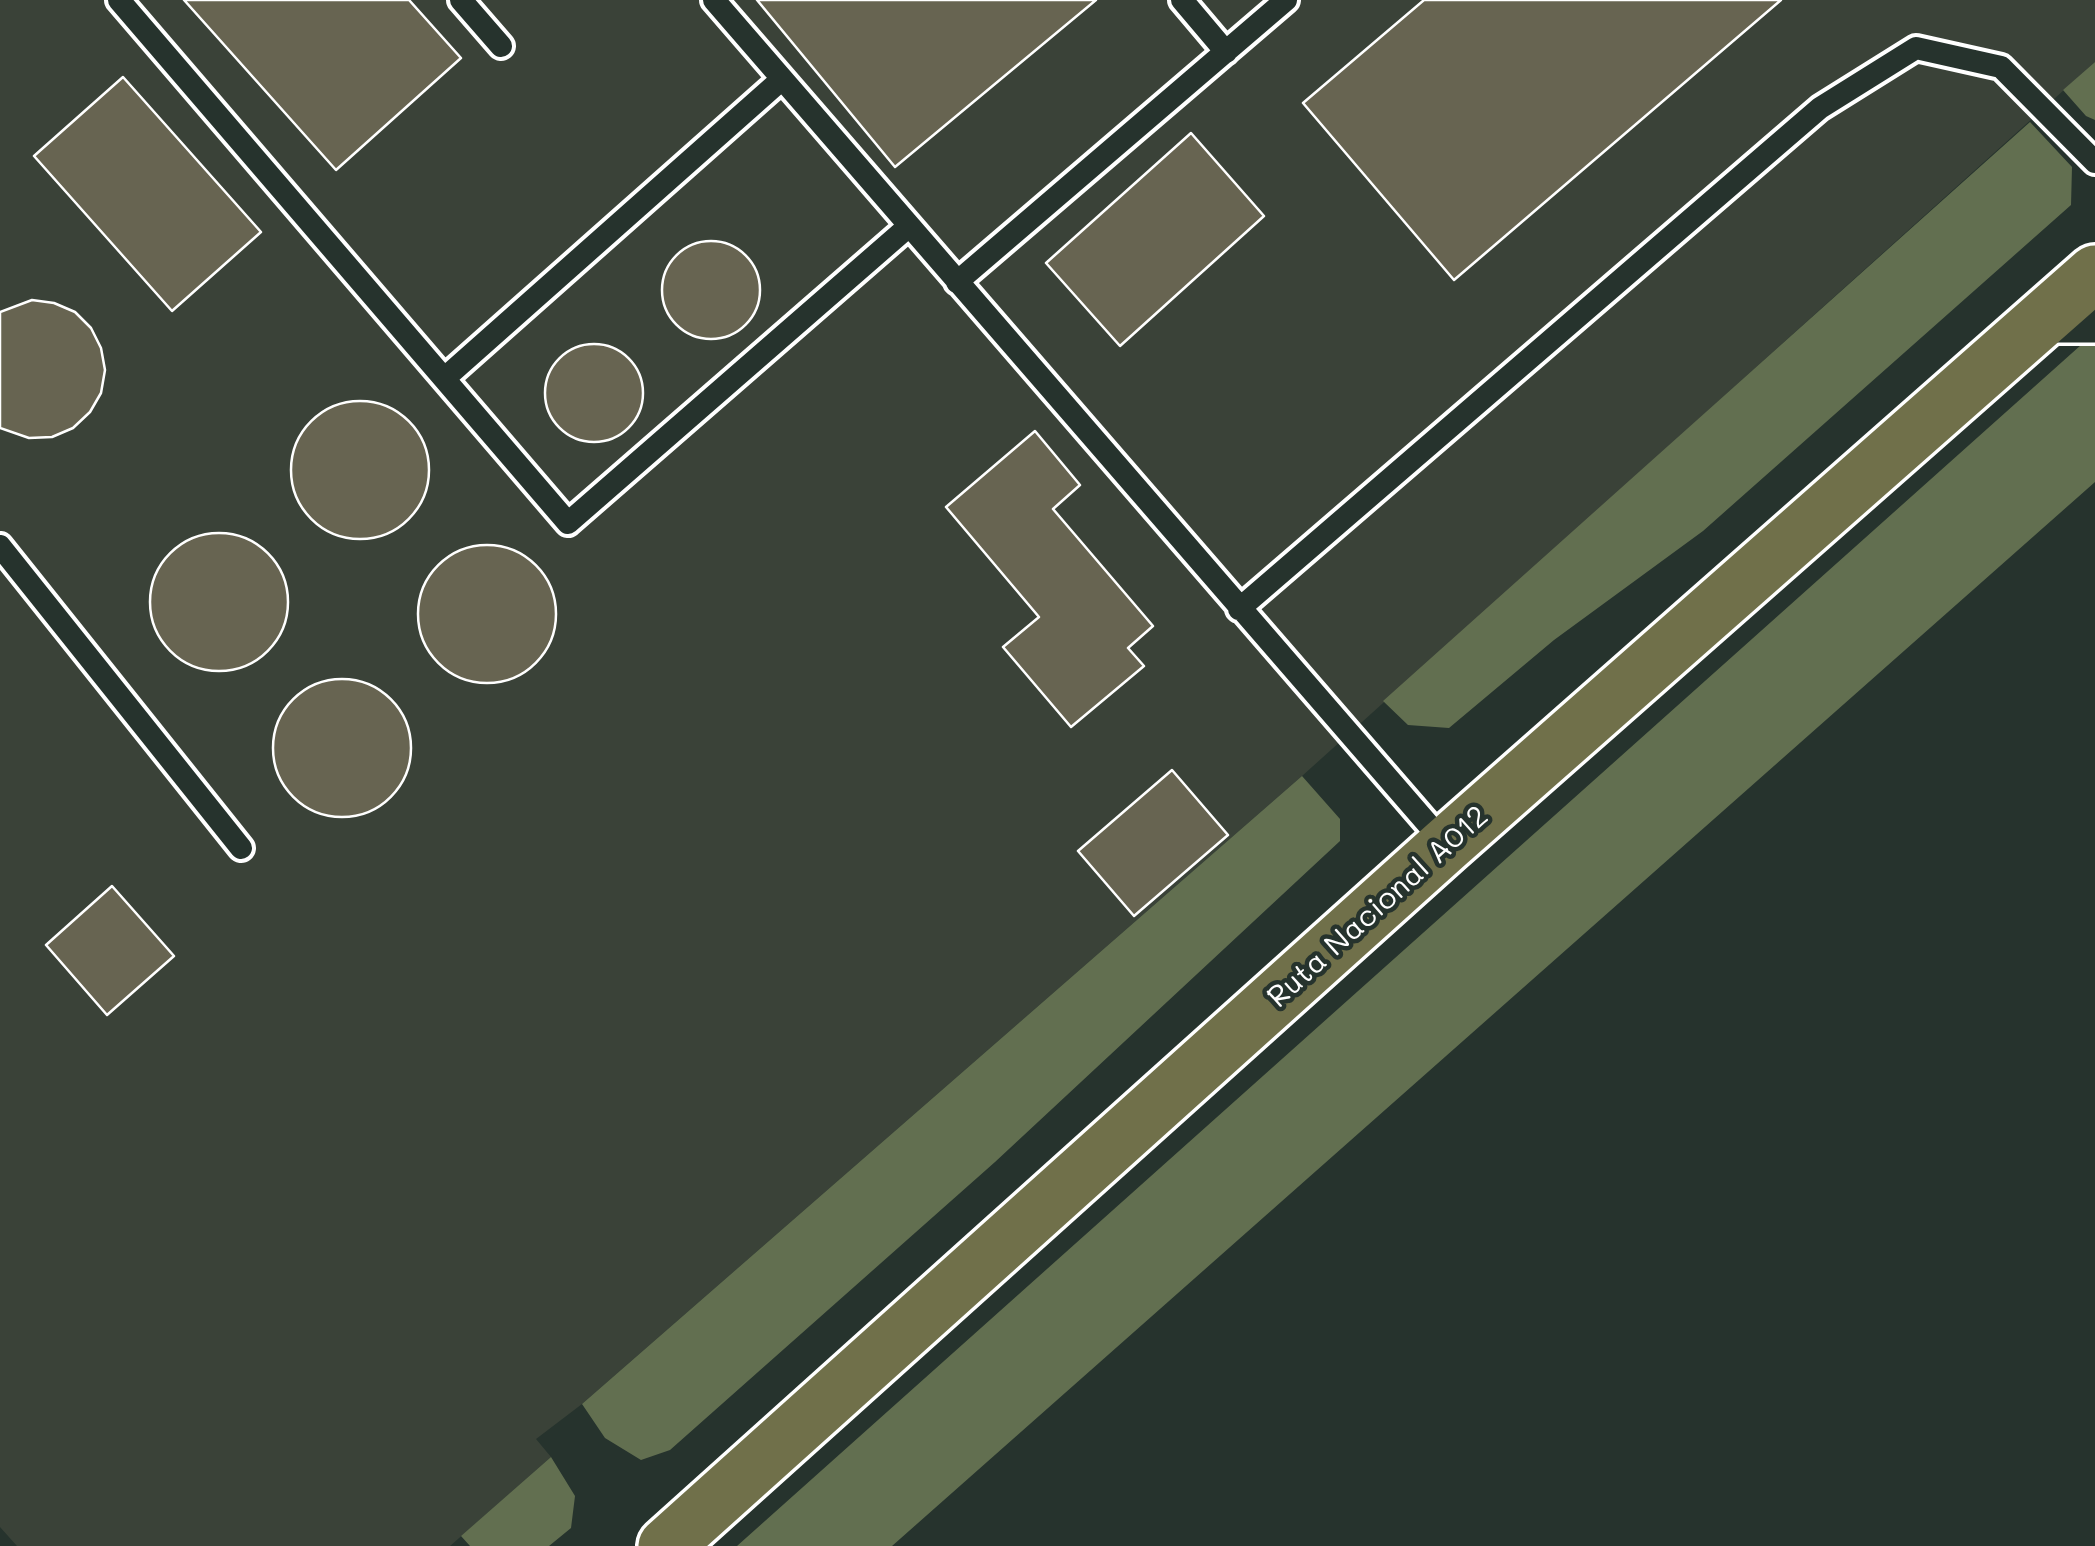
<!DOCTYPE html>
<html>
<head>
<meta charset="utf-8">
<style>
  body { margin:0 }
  canvas { display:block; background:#26332d }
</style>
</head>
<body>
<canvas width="2095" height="1546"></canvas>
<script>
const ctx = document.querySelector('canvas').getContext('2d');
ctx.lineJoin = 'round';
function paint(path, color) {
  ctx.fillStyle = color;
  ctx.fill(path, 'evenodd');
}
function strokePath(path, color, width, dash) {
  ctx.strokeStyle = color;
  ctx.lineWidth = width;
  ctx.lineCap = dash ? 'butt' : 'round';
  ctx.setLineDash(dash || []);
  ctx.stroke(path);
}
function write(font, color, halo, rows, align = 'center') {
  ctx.font = font + ' Mali,sans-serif';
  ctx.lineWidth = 9;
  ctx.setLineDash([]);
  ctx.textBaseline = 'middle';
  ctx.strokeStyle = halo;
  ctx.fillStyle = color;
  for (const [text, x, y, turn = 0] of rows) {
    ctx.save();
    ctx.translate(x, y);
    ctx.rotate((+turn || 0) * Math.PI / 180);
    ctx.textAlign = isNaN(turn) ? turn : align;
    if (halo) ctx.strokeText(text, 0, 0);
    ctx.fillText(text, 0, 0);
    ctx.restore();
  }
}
paint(new Path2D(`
  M0,0H2095V62L1302,776L582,1404L536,1439L551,1457L450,1546H17L0,1527Z`), '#3a4238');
paint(new Path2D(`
  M2095,62V120L2086,116L2063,90Z
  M2030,122L2072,167L2071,205L1703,531L1554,640L1449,728L1408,725L1383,701Z
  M2095,342V482L892,1546H737L2081,345Z
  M1302,776L1340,819V841L995,1162L670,1450L641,1460L605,1438L582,1404Z
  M551,1457L575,1496L571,1528L549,1546H470L461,1536Z`), '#626f50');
const building = new Path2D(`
  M184,0H409L461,58L336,170Z
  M757,0H1096L895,167Z
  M1424,0H1781L1454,280L1303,103Z
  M123,77L261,232L172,311L34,156Z
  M1191,133L1264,216L1120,346L1046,263Z
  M662 290a49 49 0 1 1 98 0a49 49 0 1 1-98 0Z
  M32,300L54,303L75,312L91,328L101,348L105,370L101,393L90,412L73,428L52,437L29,438L0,428V312Z
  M545 393a49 49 0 1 1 98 0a49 49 0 1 1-98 0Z
  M291 470a69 69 0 1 1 138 0a69 69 0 1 1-138 0Z
  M1035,431L1080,485L1053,509L1153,626L1128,648L1144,666L1071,727L1003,647L1039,617L946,507Z
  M150 602a69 69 0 1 1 138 0a69 69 0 1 1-138 0Z
  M418 614a69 69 0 1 1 138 0a69 69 0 1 1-138 0Z
  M273 748a69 69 0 1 1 138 0a69 69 0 1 1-138 0Z
  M1172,770L1228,835L1134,916L1078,851Z
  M112,886L174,956L107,1015L46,945Z`);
paint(building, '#676451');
strokePath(building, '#fff', 2.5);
const lane = new Path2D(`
  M119,0L568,523L909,226
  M461,0L501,46
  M714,0L1446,845
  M1182,0L1226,52
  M957,282L1286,0
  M446,377L782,79
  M0,546L241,848
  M1239,609L1820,108L1916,48L2001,67L2095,162`);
const street = new Path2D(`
  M2043,320H2095`);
const highway = new Path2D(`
  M666,1546L1446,845L2095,273`);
strokePath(lane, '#fff', 30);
strokePath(street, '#fff', 52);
strokePath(highway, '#fff', 62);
strokePath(lane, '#26332d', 22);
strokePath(street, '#26332d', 45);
strokePath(highway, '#70704a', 55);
write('30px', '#fff', '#26332d', [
  ["Ruta Nacional A012",1378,907,-42]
]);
</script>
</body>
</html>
